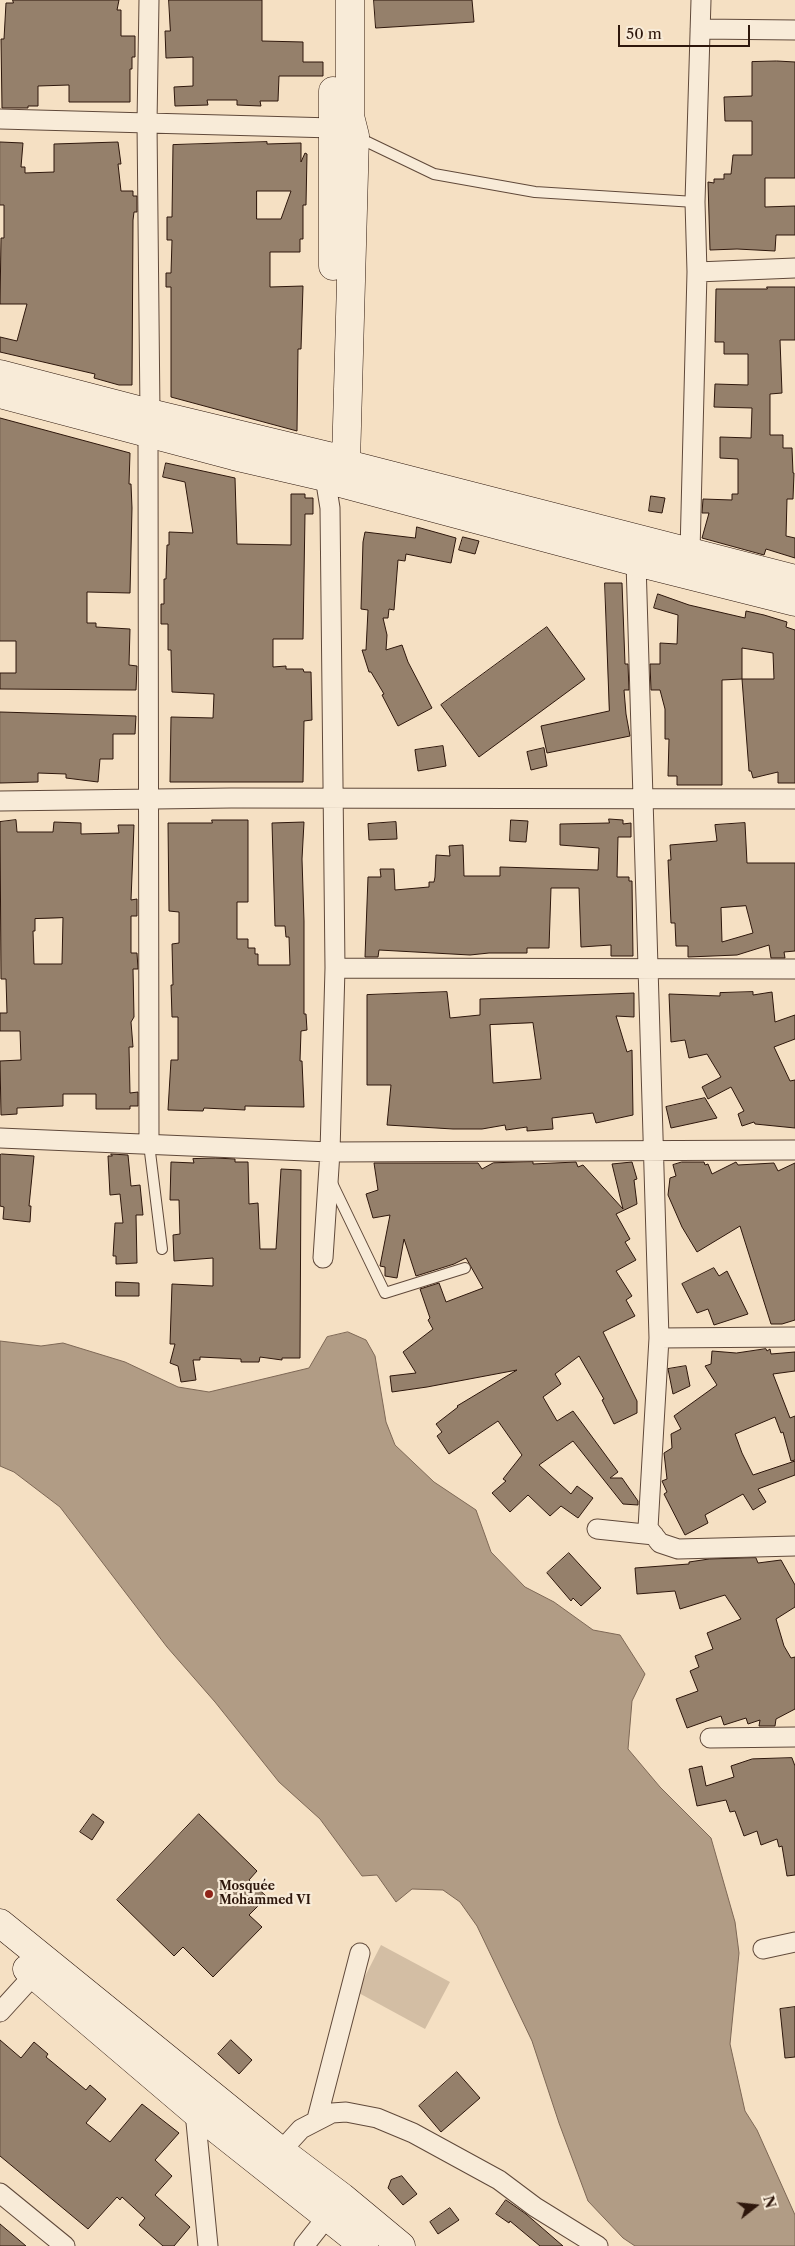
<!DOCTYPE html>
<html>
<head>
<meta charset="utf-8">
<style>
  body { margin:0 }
  #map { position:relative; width:795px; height:2246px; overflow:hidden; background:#f5e0c3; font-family:"Libre Caslon Text",serif }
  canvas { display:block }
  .north { position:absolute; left:730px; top:2181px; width:50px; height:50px; -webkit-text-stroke:4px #f8ebd8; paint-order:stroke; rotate:74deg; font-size:14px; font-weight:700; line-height:20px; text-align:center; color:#2e170c }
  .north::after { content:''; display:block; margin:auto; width:18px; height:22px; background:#2e170c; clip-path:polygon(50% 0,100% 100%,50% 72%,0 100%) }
  .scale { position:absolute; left:618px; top:25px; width:132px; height:22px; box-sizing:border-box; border:2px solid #2e170c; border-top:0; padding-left:6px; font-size:15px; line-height:18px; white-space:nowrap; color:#2e170c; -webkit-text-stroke:4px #f8ebd8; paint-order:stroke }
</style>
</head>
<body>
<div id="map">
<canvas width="795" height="2246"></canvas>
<div class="north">N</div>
<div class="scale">50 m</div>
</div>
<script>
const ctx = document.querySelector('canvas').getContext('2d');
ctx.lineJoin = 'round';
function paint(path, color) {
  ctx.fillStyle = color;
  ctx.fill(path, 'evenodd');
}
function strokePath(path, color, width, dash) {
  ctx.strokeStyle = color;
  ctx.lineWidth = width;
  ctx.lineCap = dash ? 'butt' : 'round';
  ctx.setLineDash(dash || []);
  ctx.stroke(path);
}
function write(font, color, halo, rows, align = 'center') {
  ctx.font = font + ' "Libre Caslon Text",serif';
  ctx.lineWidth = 4.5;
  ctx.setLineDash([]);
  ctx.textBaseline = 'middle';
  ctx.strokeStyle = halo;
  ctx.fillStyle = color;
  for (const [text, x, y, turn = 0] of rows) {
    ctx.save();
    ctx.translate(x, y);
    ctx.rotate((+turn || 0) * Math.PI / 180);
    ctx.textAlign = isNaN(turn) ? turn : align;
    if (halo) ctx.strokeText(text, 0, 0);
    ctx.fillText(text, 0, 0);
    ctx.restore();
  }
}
paint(new Path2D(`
  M381,1945L450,1982L425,2029L357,1992Z`), '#d3bea4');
const water = new Path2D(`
  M348,1332L366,1340L375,1356L386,1422L395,1445L434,1482L476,1510L491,1552L525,1587L554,1602L593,1630L620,1635L645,1674L632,1701L628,1749L660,1787L711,1838L735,1922L739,1953L730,2044L745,2111L757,2130L795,2215V2246H635L623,2238L588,2201L559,2123L532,2041L477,1926L460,1902L443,1890L412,1889L396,1902L377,1875L362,1876L320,1819L279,1782L215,1702L167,1647L60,1507L14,1472L0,1466V1341L41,1346L63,1343L125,1362L178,1387L209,1392L309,1368L327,1337Z`);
paint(water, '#b19c85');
strokePath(water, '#7d6755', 1);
const building = new Path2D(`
  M13,0H119L117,10H121V36H135V57H132V69H130V102H69V85L38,86V106H28V108H2L1,39H4L6,3H13Z
  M169,0H262V41L303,42V62H323V76H279L278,101H260L261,106L237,105V100H207L208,105L175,106L174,87L193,86V57L166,58L165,31H170Z
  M374,0H472L474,22L376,28Z
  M777,61L795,62V178H765V207L795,206V235H776L775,251L737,249L710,250L708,182L714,183V179H724V174H731L733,155H752V121H725L724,97L752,96V62Z
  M0,142L23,143L21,167H25V173L54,172V144L118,142L121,164H118L121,191H133V196H137V212H134L133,220L132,385H119L94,378L95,374L0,352V337L17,341L27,304H0L1,238H4V205H0Z
  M267,142V144L301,143V162L305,153L307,154L306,205H303V239H300V252H270V287L303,286L301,349H298L297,431L171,397V287H166V273H171L172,240H167V217H172L173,145ZM257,191H291L281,219H257Z
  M767,287H795V340H780L782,393L770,394V435H783V448H792L793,473H794L793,499H787L786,536L795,538V558L766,549L764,555L702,538L709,513H702L703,499L732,500V494H738V459L720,458V437L751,438L752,408L714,407L715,384L748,385V354H724V342H715L716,289H767Z
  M0,418L130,453L129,484H131L132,508L130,593L87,592V623H96V627L130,629L129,665L137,666L136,690L0,689V673H16V641H0Z
  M166,463L235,478L237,544L291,545V494H305V498H313V514H305L303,639H273V667L286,666V669H303L304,672H311L312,720L304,721L303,782H170L171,717L213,718L214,694L172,692L171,650H168V624H161V604H164V579H166L167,545H169V532L193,533L185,482L163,477Z
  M651,496L665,498L662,513L649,511Z
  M417,527L456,538L451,563L406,554L405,561L398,560L394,610L389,609L388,618H383L387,635L386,650L402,645L408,662L432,708L398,726L382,695L384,694L371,672H369L362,650H366L368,610L361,609L363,542L365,532L415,538Z
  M463,537L479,541L475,554L459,550Z
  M605,583H622L625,664H628L629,690H624L626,714L630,736L547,753L541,726L609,711Z
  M658,594L689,605L745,618L746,611L764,615L787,622L786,627L795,630V783H778V772L753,778L751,771H749L742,679H774L773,653L742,648V679L722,680V785H677V776H668L669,739H665V709L660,690H651L650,664H660V643L677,644L678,615L654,608Z
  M547,627L585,679L479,757L441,705Z
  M0,712L136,716L135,734H113V759H100L98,782L66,778V774L38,773V782L0,783Z
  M443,746L446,766L418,771L415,750Z
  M544,748L547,766L531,770L527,752Z
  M609,819L623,820V824L631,823V837H618L617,877H629V881H632L633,956H611V945L581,947L579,888H551L549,948H527V953H489L470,955L379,950L378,957H365L368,877H381L380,869H394L395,890L429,887V882H434L435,877L436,855L450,856L449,846L463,845L464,876H500V867L598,870L599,848L560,845V824L609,823Z
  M16,820L17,832H53L54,822L81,823V834L119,833L118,825H134L131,900L137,899V916H131V953H137L138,969H133L134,1017L131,1022L133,1047H129L130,1093L138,1092V1106H130V1109H96V1094H63V1106L17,1108V1114L1,1115L0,1061L21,1060L20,1031H0V1013H7L6,979H1L0,822ZM63,918L62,964H34L33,931H35V919Z
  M212,820H248V902H237V939H248V948H255V954H258V965H290L289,937H286L285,926H275L272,823L304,822L302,859L304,921V1014H306L307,1030L301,1031L300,1061H302L304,1107L245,1106V1110L204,1108L203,1111L168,1110L171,1060H178V1017H172L171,985H173L172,944L179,943V912L169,911L168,823H212Z
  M511,820L528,821L526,842L510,841Z
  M396,822L397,839L369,840L368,824Z
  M745,823L747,863H795V951L784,952L785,958H771L769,945L737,955L688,957V946H676L675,923H671L668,860H671L670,845L717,841L715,825ZM746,906L753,933L722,942L721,908Z
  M447,992L450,1018L480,1015V999L634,993V1017L616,1016L627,1052L632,1050L633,1115L596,1123L593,1113L552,1118L553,1129L527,1131V1127L506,1130L505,1125L482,1129H453L387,1125L391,1085H367V995ZM533,1023L541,1079L493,1083L490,1025Z
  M753,992V995L772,992L775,1022L795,1015V1039L774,1047L790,1081L795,1080V1128L755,1124L754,1122L742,1126L738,1114L744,1111L731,1087L708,1099L702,1087L721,1077L707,1054L689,1058L685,1040L671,1042L669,994L720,996V993Z
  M705,1098L717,1118L671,1128L666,1107Z
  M2,1154L34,1156L29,1206H31L30,1222L3,1219L4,1207L0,1206V1155Z
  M111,1154L128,1155L131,1186L140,1185L143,1215H136L137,1263L116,1264V1256H113L115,1223H123L120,1194L110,1195L108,1156H112Z
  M216,1158L235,1159V1162H248L249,1204L258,1203L260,1249H276L281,1169L301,1170L300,1358H282V1360L260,1357L259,1362H241V1359L200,1357V1360H193L196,1380L181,1382L178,1366L170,1363L175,1344H170L172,1284L213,1286V1258L174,1261L173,1235L180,1234L179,1200H170L171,1162L194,1163L193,1159Z
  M533,1162V1164L576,1162L578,1167L583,1165L623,1209L612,1164L632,1162L637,1179L634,1180L637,1204L616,1214L630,1239L625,1242L636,1260L616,1271L632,1296L626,1300L635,1316L603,1332L637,1401V1413L614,1424L602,1400L604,1399L579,1356L555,1374L561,1384L543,1397L557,1421L573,1411L618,1472L610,1478H622L638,1501V1505L623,1504L573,1441L539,1465L571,1494L577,1486L593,1498L578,1518L561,1506L550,1516L528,1495L510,1512L492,1493L506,1481L503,1479L522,1455L498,1421L449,1454L437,1436L442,1432L436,1424L458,1407L457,1406L517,1370L427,1387L392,1392L390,1376L416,1373L403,1352L433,1329L428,1320L430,1318L420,1289L439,1283L446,1302L483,1288L466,1258L454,1264L416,1276L404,1239L397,1278L385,1276V1267L380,1266L390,1215L373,1218L366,1194L378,1190L374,1163H478L482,1169L493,1163Z
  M682,1162H704L705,1165L708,1164L712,1174L736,1162L738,1165L774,1163L778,1171L795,1163V1320L782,1324H771L740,1226L697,1252L682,1227L668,1195L670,1178L676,1176L673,1165Z
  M714,1268L719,1276L727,1271L748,1314L714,1325L708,1309L697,1313L682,1284Z
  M116,1282L139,1283V1296H116Z
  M766,1349L767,1351L770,1349L771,1354L795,1352V1371L773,1374L790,1418L795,1416V1460L791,1461L783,1432L781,1433L775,1417L735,1434L742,1453L753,1475L795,1461V1475L758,1489L766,1502L753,1510L743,1494L705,1515L708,1523L685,1535L664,1494L667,1492L662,1481L667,1479L664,1453L672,1448L671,1434L681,1429L674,1416L717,1385L705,1366L711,1364L712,1351L736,1353Z
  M686,1366L690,1386L673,1394L668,1369Z
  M569,1553L601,1588L581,1606L573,1598L571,1601L547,1573Z
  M756,1558L758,1563L781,1560L795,1585V1607L776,1619L784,1646L791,1658L795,1657V1709L776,1719L775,1726H759L760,1720L748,1724L746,1718L724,1725L721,1716L687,1728L676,1699L698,1691L690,1671L699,1667L695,1656L713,1649L707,1633L741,1619L725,1595L680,1609L675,1591L637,1594L635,1568L689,1564V1562L709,1559Z
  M792,1758L795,1766V1875L787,1876L782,1846L779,1847L777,1839L761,1845L757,1831L744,1836L735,1811L730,1812L726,1800L697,1806L689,1769L702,1766L706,1786L734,1777L731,1766L752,1759Z
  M93,1814L104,1822L92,1840L80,1832Z
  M199,1814L257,1871L249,1880L267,1897L249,1915L262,1927L213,1977L183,1947L174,1956L117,1900Z
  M795,2007V2057L785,2058L780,2009Z
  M0,2040L21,2058L34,2042L48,2054L46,2057L86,2090L90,2085L106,2099L86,2123L110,2142L142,2104L179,2133L155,2160L172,2176L155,2195L190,2227L174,2246H163L139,2225L145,2218L122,2197L120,2200L117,2197L88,2229L0,2156Z
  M231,2040L252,2060L239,2074L218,2054Z
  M457,2072L480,2098L441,2132L419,2106Z
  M402,2176L417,2194L403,2205L388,2188L391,2180Z
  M506,2200L526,2214L563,2246H540L510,2221L509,2223L496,2214Z
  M450,2208L459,2220L438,2234L430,2222Z
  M0,2224L26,2246H0Z`);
paint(building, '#95806b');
strokePath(building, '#2e170c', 1);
const lane = new Path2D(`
  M357,137L434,174L535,192L695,202
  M149,1144L162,1249
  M331,1181L385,1293L465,1268`);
const street = new Path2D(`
  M149,0L147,123L150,413
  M700,29L795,30
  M0,119L333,128
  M697,272L795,268
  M148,434L149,1144
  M690,552L697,272L695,202L701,0
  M636,562L659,1338L648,1528L660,1543L678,1549L795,1546
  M0,801L231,798L795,799
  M335,968L795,969
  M0,1138L330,1152L795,1150
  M323,1258L330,1152L335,968L330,508L325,477
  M659,1338L795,1337
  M597,1529L654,1535
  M710,1738L795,1737
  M763,1949L795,1942
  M0,2012L41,1967
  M195,2112L208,2246
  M317,2119L360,1953
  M281,2151L301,2129L332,2113L346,2112L377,2118L413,2133L499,2180L535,2207L598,2246
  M0,2193L65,2246
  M304,2246L334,2208`);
const secondary = new Path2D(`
  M333,266V91
  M0,374L150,413L333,457L355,466L795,579
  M0,394L234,456L325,477L340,483L636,562L795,602
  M341,479L346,462L355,136L350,116V0
  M0,1923L281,2151L342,2197L401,2246
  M27,1969L195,2112L364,2246`);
strokePath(lane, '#60493a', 12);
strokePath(street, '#60493a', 21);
strokePath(secondary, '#2e170c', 29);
strokePath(lane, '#f8ebd8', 10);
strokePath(street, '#f8ebd8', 19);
strokePath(secondary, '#f8ebd8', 28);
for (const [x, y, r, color] of [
  [209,1894,5,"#8f2418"]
]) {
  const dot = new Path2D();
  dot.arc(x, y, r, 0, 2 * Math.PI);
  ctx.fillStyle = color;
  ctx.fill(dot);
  strokePath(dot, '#f8ebd8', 2);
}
write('bold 12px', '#2e170c', '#f8ebd8', [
  ["Mosquée",219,1887],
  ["Mohammed VI",219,1901]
], 'left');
</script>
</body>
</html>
